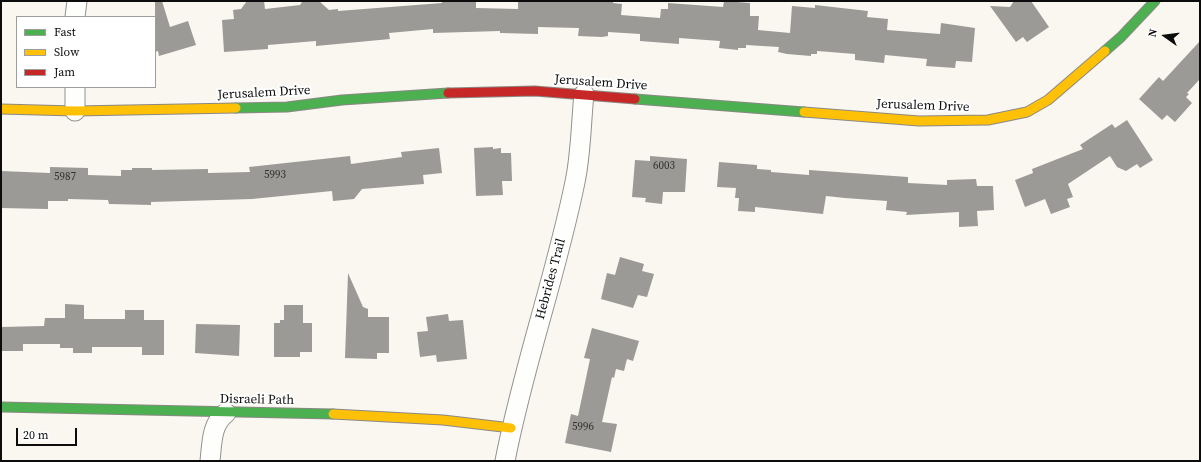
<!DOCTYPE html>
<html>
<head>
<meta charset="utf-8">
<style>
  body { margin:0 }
  #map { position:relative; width:1201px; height:462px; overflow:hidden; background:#faf7f0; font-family:"Source Serif 4",serif }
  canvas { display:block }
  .frame { position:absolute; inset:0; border:2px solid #0c0c0c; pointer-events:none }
  .legend { position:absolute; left:16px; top:16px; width:140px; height:72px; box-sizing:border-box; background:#fff; border:1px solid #9e9e9e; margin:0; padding:5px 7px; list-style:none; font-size:12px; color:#0c0c0c }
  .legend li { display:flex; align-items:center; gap:8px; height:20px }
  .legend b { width:20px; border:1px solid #9e9e9e }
  .north { position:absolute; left:1145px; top:16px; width:40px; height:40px; -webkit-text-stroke:3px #fff; paint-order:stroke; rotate:284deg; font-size:11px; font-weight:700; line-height:16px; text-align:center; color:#0c0c0c }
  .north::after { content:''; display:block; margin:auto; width:14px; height:18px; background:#0c0c0c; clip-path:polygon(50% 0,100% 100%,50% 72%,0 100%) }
  .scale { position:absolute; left:16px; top:428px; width:61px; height:18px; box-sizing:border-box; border:2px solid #0c0c0c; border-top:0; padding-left:5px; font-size:12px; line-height:14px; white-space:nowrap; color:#0c0c0c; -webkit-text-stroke:3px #fff; paint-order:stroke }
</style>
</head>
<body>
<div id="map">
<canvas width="1201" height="462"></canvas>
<div class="frame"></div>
<ul class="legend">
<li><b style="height:5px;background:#4caf50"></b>Fast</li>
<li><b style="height:5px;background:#ffc107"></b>Slow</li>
<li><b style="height:5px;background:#c62828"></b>Jam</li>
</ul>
<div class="north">N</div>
<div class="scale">20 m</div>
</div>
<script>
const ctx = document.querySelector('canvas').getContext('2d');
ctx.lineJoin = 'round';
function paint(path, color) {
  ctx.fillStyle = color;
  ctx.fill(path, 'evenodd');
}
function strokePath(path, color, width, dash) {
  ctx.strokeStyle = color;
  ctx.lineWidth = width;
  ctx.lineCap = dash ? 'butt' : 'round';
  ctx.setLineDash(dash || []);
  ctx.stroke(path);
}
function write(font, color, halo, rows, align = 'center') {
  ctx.font = font + ' "Source Serif 4",serif';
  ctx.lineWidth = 4;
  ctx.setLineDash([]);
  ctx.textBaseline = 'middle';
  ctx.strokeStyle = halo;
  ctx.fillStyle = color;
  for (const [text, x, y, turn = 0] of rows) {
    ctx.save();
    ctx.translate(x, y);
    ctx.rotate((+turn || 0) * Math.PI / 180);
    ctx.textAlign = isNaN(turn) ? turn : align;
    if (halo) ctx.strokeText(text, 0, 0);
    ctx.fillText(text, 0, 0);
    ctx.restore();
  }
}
paint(new Path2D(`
  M155,1H162L170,27L188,21L196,45L159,56L158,51L155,52Z
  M247,1H264L265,9L300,5L302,2L319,1L329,10L338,9V11L442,3V1H476V8L518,9V1H613V3L622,4L621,15L660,18L661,9H668V3L723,7L724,1L750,3V16H759L758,30L790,33L792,6L815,8V5L868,11L867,17L888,19L887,30L940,34L941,23L975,28L972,62L956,61L955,68L926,66L927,59L885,55L884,63L855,60V54L817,51V54H811V56L787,54L778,52L779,47L746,45V48H738V50L719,48L720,41L679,38V44L640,41V34L608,32V36L602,37L578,36L579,28L538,27V34L500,33V31L433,33V29L389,33L390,39L316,46V41L268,45V49L224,52L222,20L234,19L233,10L241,9Z
  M1014,1H1031L1049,27L1027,42L1023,37L1016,42L990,6L1010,7Z
  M1200,41V79L1187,93L1189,94L1186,97L1192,103L1175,122L1167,115L1162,120L1139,99L1159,77L1163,81Z
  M1127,120L1153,160L1140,168L1137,164L1126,171L1117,167L1110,156L1068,184L1073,197L1067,199L1070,207L1051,214L1045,199L1025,207L1015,180L1033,173L1032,169L1083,149L1080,145L1112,124L1115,128Z
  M493,147V149L501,148V153H511L512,181H502L503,195L476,196L474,148Z
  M439,148L442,173L423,175L424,184L362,189L354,199L333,201L332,191L252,199L151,202V205L109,204L108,200L68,199V201H48V209L1,208V171L50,173V167L88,168V175L121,176V170H132V168H152V170L208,169V173L250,172L249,167L350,156L351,164L402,157L401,152Z
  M650,156L687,159L685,192H663L662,204L645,202L646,198L632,197L635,160L650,161Z
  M719,162L757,165V169L771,170V172L809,175V170L908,177V183L947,185V180L976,179L977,186H993L994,210L977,211L978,226L959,227V212L906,215L907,212L886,210L887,201L845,198L826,196L823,214L755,207V212L738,211L739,198H735L736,188L717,187Z
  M620,257L644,264L642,271L654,274L647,297L638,295L633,308L601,299L607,273L615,275Z
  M348,273L363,307L368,309V317H389V353H377V359L345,358Z
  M65,304L84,305V319H125V310H144V320H164V355H142V347H92V353H73V348H60V344H23V351H1V327L44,326L45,318H65Z
  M284,305H303V323H312V352H300V357H274V323H280V320H284Z
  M448,314L449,321L463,320L467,359L437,362L436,355L420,357L417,332L428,331L426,317Z
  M196,324L240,325L239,356L195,353Z
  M592,328L639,341L633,361L627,359L624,371L616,369L614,378L612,377L602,422L617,424L611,452L565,443L571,414L578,416L590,359L584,358Z`), '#9c9a96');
const street = new Path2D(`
  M75,17L77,1
  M75,111V87
  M210,461C212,444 211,424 226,413
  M505,461C523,367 556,276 575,182C581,154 581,123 584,94`);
const fast = new Path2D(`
  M1105,51L1121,37L1155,1
  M635,99L804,112
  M236,108L287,107L342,100L448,93
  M1,407L333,414`);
const slow = new Path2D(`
  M1,109L75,111L236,108
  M804,112L919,121L988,120L1027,112L1048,100L1105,51
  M333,414L443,420L511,428`);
const jam = new Path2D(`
  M448,93L535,91L635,99`);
strokePath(street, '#93928f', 21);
strokePath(fast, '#8a8885', 11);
strokePath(slow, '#8a8885', 11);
strokePath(jam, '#8a8885', 11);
strokePath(street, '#fefefd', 19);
strokePath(fast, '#4caf50', 9);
strokePath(slow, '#ffc107', 9);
strokePath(jam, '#c62828', 9);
write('11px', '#30302e', null, [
  ["6003",664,166],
  ["5993",275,175],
  ["5987",65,177],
  ["5996",583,427]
]);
write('13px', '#0c0c0c', '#fff', [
  ["Jerusalem Drive",601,83,4],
  ["Jerusalem Drive",264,93,-3],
  ["Jerusalem Drive",923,106,2],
  ["Hebrides Trail",551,279,-75],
  ["Disraeli Path",257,400,1]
]);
</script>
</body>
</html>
